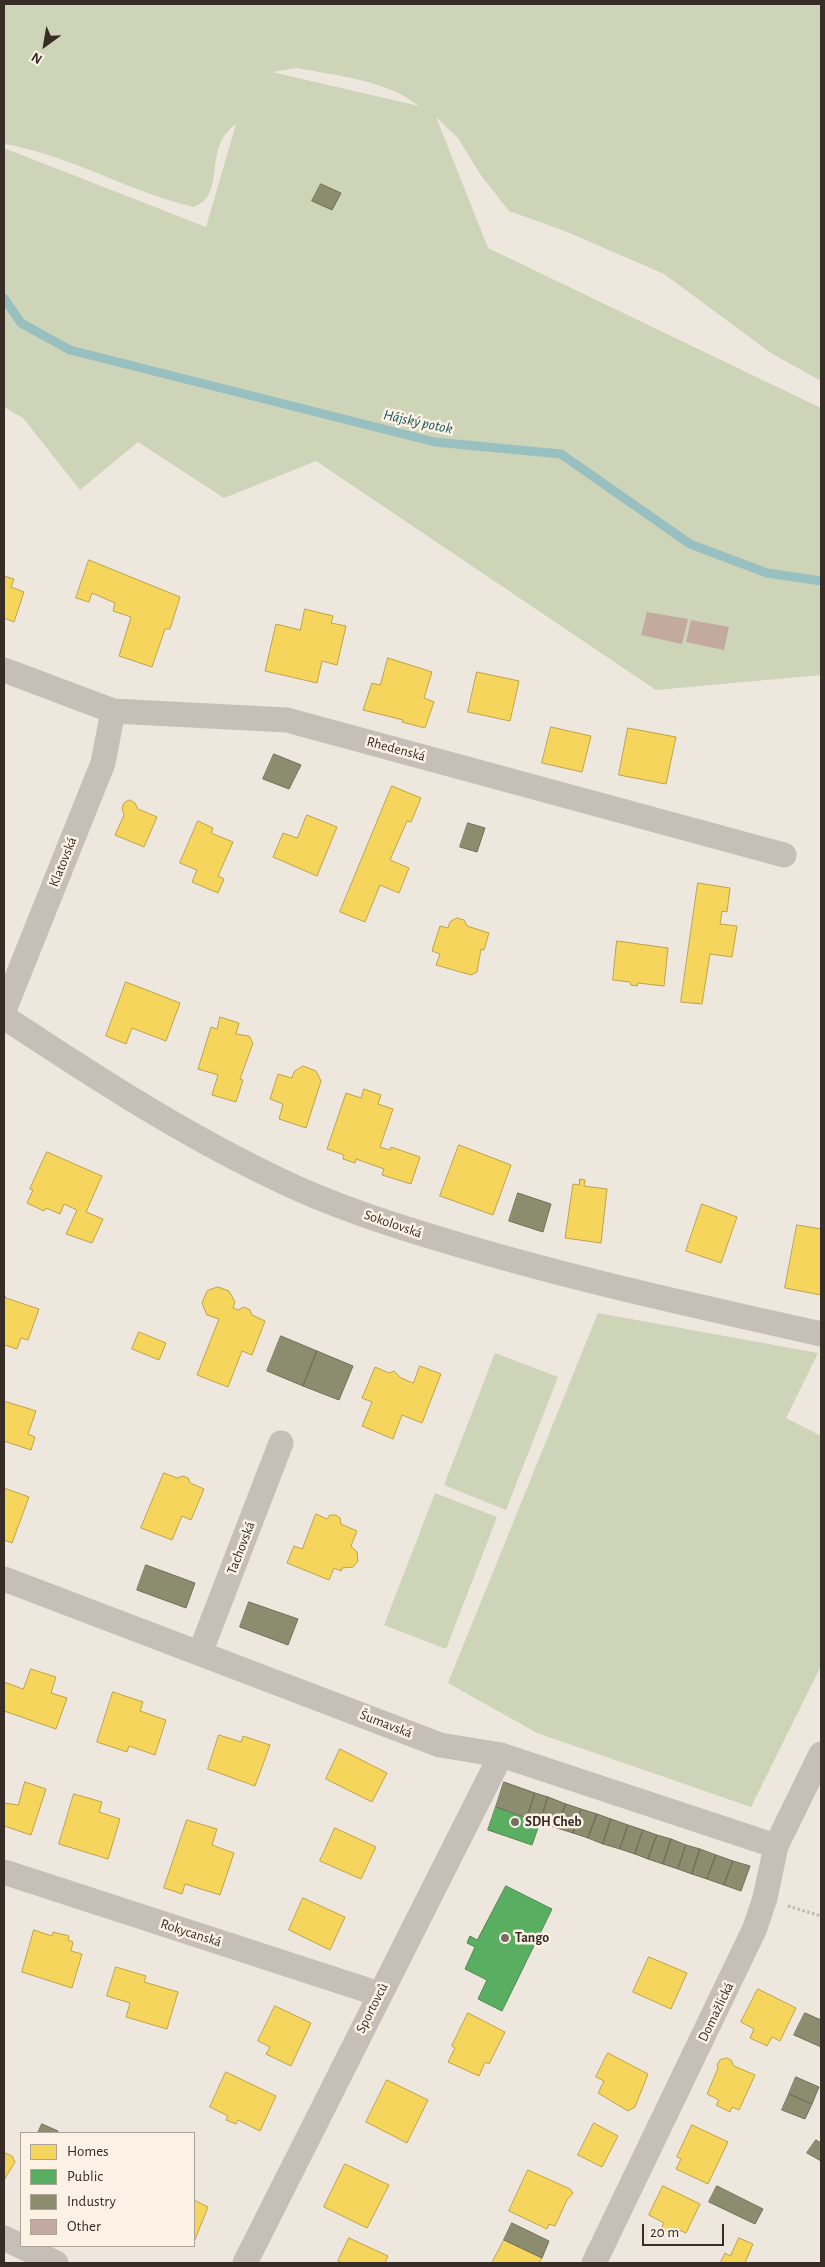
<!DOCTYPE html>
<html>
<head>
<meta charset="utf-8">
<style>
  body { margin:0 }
  #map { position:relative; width:825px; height:2267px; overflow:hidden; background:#eee7de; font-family:"Alegreya Sans",sans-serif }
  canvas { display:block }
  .frame { position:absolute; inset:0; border:5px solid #372c26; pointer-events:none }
  .legend { position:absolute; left:20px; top:2132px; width:175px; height:115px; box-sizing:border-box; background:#fbf2e5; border:1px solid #ada399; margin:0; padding:6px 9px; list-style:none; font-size:15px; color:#372c26 }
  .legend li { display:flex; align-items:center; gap:10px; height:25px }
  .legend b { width:25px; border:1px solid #ada399 }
  .north { position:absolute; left:20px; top:20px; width:50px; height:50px; -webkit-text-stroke:4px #fbf2e5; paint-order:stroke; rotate:212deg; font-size:14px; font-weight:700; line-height:20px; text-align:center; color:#372c26 }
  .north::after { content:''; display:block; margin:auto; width:18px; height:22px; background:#372c26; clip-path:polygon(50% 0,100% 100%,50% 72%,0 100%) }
  .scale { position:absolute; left:642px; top:2224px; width:82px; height:22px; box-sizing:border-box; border:2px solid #372c26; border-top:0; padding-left:6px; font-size:15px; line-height:18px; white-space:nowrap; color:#372c26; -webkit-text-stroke:4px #fbf2e5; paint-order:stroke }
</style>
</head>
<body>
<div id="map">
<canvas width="825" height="2267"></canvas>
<div class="frame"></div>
<ul class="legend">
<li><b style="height:14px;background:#f6d55c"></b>Homes</li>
<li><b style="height:14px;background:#5aae61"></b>Public</li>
<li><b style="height:14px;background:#8c8c6e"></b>Industry</li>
<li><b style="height:14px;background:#c3aa9e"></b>Other</li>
</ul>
<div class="north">N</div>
<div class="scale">20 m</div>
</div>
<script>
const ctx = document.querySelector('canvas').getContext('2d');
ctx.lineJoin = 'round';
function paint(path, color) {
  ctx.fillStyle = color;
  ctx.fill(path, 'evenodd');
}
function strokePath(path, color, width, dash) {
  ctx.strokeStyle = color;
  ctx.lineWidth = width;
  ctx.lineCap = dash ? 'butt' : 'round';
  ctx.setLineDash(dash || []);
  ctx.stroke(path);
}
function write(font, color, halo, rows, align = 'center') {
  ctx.font = font + ' "Alegreya Sans",sans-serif';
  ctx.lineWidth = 5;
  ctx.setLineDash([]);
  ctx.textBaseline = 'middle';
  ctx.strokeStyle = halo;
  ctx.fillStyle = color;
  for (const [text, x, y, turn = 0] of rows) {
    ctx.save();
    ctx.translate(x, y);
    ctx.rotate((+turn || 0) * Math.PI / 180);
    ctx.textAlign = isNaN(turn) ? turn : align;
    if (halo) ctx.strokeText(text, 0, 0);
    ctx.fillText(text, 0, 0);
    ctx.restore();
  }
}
paint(new Path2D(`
  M4,4H821V381L771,353L664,274L565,231L509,211L480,174L458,138L436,117L488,248L821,408V675L656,690L316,461L224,498L138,442L80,490L23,418L4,407V148L206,227L236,124C206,145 222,179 205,200C202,203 197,205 194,207C129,192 70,155 4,144ZM297,68C337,76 387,80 419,106L272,72Z
  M598,1313L818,1353L786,1418L821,1436V1666L751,1807L537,1733L448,1683Z
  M495,1353L558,1377L506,1510L444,1485Z
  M435,1493L497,1517L446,1649L384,1625Z`), '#ced4b7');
const homes = new Path2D(`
  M89,560L180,597L170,629H165L152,667L119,656L131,617L113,611L115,603L92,593L89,602L76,598Z
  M4,576L14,579L11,587L24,592L14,622L4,618Z
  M305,609L333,616L331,623L346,626L337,665L322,661L317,683L265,671L276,624L300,630Z
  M388,658L432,672L424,698L434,702L425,728L402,722L403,720L363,710L372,683L380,685Z
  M477,672L519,681L510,721L468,712Z
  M551,727L591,736L582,772L542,763Z
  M628,728L676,737L666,784L619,775Z
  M392,786L421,798L411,822L407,821L390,860L409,868L399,893L380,885L365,922L340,912Z
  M130,800L135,803L138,809L157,817L144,847L115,835L124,815L122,808L124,803Z
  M307,815L337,827L317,876L273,857L283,833L297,838Z
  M198,821L213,828L211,833L233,842L218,876L224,879L218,893L192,882L197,870L180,863Z
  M698,883L730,888L727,912L722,911L720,924L737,926L732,957L710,954L702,1004L681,1002Z
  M457,918L464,920L467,926L489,933L484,950L481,949L477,972L471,975L436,965L440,954L432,951L440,926L448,928L450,922Z
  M617,941L668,948L664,986L638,983L637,986L631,985L630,982L613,980Z
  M126,982L180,1003L166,1041L132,1028L126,1044L106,1036Z
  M220,1017L239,1023L236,1034L249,1036L253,1043L240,1079L243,1080L236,1102L212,1095L218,1075L198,1069L211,1027L217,1029Z
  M303,1066L316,1071L321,1081L306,1128L279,1119L283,1104L270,1099L278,1074L292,1078L294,1072Z
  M364,1089L381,1095L378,1104L393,1109L380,1147L390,1150L391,1147L420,1157L411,1184L382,1175L384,1169L356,1159L355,1163L343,1159L344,1155L327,1149L346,1093L361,1098Z
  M459,1145L511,1165L493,1215L440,1196Z
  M47,1152L102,1176L86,1212L103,1219L92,1243L66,1234L77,1210L64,1204L60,1214L46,1208L44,1211L27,1203L33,1190L30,1189Z
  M580,1179L585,1180L584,1186L607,1189L601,1243L565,1238L573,1184L579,1185Z
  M702,1204L737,1217L721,1263L686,1251Z
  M797,1225L821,1229V1295L785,1288Z
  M218,1287L229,1291L235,1302L233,1308L238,1310L244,1307L250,1310L252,1315L265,1321L252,1355L242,1351L228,1387L197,1375L219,1319L207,1315L202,1303L207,1291Z
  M4,1294L6,1298L39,1309L28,1340L21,1338L17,1349L4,1345Z
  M139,1332L166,1343L159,1360L132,1349Z
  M420,1366L441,1374L422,1423L402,1415L393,1439L362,1426L372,1402L362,1398L375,1367L389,1373L394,1371L401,1378L413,1383Z
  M4,1401L36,1411L28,1434L35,1437L31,1450L4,1441Z
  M164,1473L177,1478L183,1476L188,1478L190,1483L204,1489L191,1520L182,1516L172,1540L141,1528Z
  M4,1488L29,1497L12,1543L4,1540Z
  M316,1514L327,1519L330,1515H336L340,1518L341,1524L357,1531L351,1546L357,1552L358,1561L353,1567L342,1568L341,1571L334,1568L329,1580L287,1563L294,1546L302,1549Z
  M31,1669L56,1677L51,1693L67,1698L56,1729L4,1711V1682L23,1689Z
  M113,1692L143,1702L140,1711L166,1720L155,1755L129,1746L127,1752L97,1742Z
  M219,1735L241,1742L243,1736L270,1745L255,1786L208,1769Z
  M340,1749L387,1773L372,1802L326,1779Z
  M25,1782L46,1789L31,1835L4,1826V1803L18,1805Z
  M74,1794L102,1802L99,1812L120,1819L108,1859L59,1844Z
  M187,1820L217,1829L212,1845L234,1853L220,1895L185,1884L182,1894L164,1888Z
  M335,1828L376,1847L361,1879L320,1861Z
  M303,1898L345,1917L330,1950L289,1930Z
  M34,1930L52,1936L53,1932L69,1936L68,1940L73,1942L71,1951L82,1954L72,1988L22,1972Z
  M649,1957L687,1973L671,2009L633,1992Z
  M116,1967L146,1976L144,1982L178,1992L167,2029L126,2017L130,2003L107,1996Z
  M758,1989L796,2008L780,2041L772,2037L767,2046L750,2038L754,2029L741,2022Z
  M275,2006L311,2023L291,2066L266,2054L270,2047L258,2041Z
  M468,2013L505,2032L489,2064L485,2062L479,2076L448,2062L455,2048L452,2046Z
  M608,2053L648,2074L635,2107L628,2111L598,2093L604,2081L596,2077Z
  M727,2058L731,2060L734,2066L755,2075L739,2110L732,2107L730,2112L716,2105L719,2100L707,2094L718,2068L717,2065L720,2060Z
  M226,2072L276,2096L260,2131L238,2120L236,2124L226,2120L228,2116L210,2107Z
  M387,2080L428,2100L407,2143L366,2122Z
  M594,2123L618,2136L602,2167L578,2155Z
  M692,2125L728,2142L708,2184L676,2169L681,2159L677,2157Z
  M5,2153L12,2156L15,2162L4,2180Z
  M345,2164L389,2185L367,2228L324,2207Z
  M528,2170L570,2189L573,2193L567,2200L555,2226L549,2224L547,2229L509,2211Z
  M663,2186L700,2204L686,2233L674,2228L672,2234L661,2229L664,2223L649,2215Z
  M194,2200L208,2207L194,2242Z
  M349,2238L388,2256L385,2263H343L338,2261Z
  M739,2238L753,2244L745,2263H720L725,2253L730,2256Z
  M504,2240L542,2258L539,2263H492Z`);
paint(homes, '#f6d55c');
strokePath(homes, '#bda24c', 1);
const public = new Path2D(`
  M496,1807L540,1822L532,1845L488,1830Z
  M506,1886L552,1909L502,2011L478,1999L487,1980L465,1969L475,1947L467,1943L470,1936L477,1940Z`);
paint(public, '#5aae61');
strokePath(public, '#50874f', 1);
const industry = new Path2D(`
  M321,184L341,193L332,210L312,201Z
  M274,754L301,765L289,789L263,779Z
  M468,823L485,828L477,852L460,847Z
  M518,1193L551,1204L543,1232L509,1221Z
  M281,1336L317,1351L303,1386L267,1371Z
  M317,1351L353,1366L339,1400L303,1386Z
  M146,1565L195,1583L186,1608L137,1590Z
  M249,1602L298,1619L288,1645L240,1627Z
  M504,1782L535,1793L527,1818L496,1807Z
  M535,1793L548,1797L540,1822L527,1818Z
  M548,1797L566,1804L557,1828L540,1822Z
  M566,1804L581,1809L573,1833L557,1828Z
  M581,1809L597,1814L588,1838L573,1833Z
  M597,1814L611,1819L603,1844L588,1838Z
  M611,1819L628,1825L620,1849L603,1844Z
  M628,1825L643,1830L635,1854L620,1849Z
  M643,1830L657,1835L648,1859L635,1854Z
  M657,1835L671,1839L663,1864L648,1859Z
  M671,1839L686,1845L678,1869L663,1864Z
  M686,1845L700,1849L692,1874L678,1869Z
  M700,1849L716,1855L707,1879L692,1874Z
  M716,1855L733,1861L724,1885L707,1879Z
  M733,1861L750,1866L741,1891L724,1885Z
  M805,2013L821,2020V2047L794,2035Z
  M796,2077L819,2087L812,2104L789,2094Z
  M789,2094L812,2104L805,2119L782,2110Z
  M42,2124L58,2131L57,2133H38Z
  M816,2140L821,2143V2161L807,2153Z
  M717,2186L763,2209L755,2224L709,2202Z
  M512,2223L549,2241L542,2258L504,2240Z`);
paint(industry, '#8c8c6e');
strokePath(industry, '#726f58', 1);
strokePath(new Path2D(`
  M4,298L21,323L70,350L435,442L561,454L690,544L767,573L821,581`), '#99c0c1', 9);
paint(new Path2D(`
  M647,612L688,619L682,644L641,635Z
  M691,620L729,627L724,650L686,642Z`), '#c3aa9e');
strokePath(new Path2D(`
  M788,1906L821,1916`), '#bfb7b0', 3, [2.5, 2.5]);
strokePath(new Path2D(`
  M4,670L113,711L287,720L784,855
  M4,1010L103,763L113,711
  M4,1017C90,1074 178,1131 271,1176C331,1206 398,1227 463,1246C581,1281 701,1307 821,1334
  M4,1579L440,1745L501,1755L776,1846
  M200,1653L281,1443
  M4,1872L379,1994
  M4,2238L56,2263
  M245,2263L501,1755
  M594,2263L755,1928L765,1898L776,1846L821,1754`), '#c6bfb8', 25);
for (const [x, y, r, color] of [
  [515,1822,5,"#776d66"],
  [505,1938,5,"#776d66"]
]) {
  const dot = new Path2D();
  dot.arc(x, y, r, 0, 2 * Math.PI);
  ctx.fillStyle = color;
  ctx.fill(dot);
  strokePath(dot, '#fbf2e5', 2);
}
write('14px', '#372c26', '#fbf2e5', [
  ["Rhedenská",396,749,15],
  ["Klatovská",63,862,-68],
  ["Sokolovská",393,1224,19],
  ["Tachovská",241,1548,-69],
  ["Šumavská",386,1724,21],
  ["Rokycanská",191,1933,18],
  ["Sportovců",372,2008,-63],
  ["Domažlická",716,2012,-64]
]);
write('bold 14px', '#372c26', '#fbf2e5', [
  ["SDH Cheb",525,1822],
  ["Tango",515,1938]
], 'left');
write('italic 15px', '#17565d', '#fbf2e5', [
  ["Hájský potok",418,422,12]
]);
</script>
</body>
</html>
